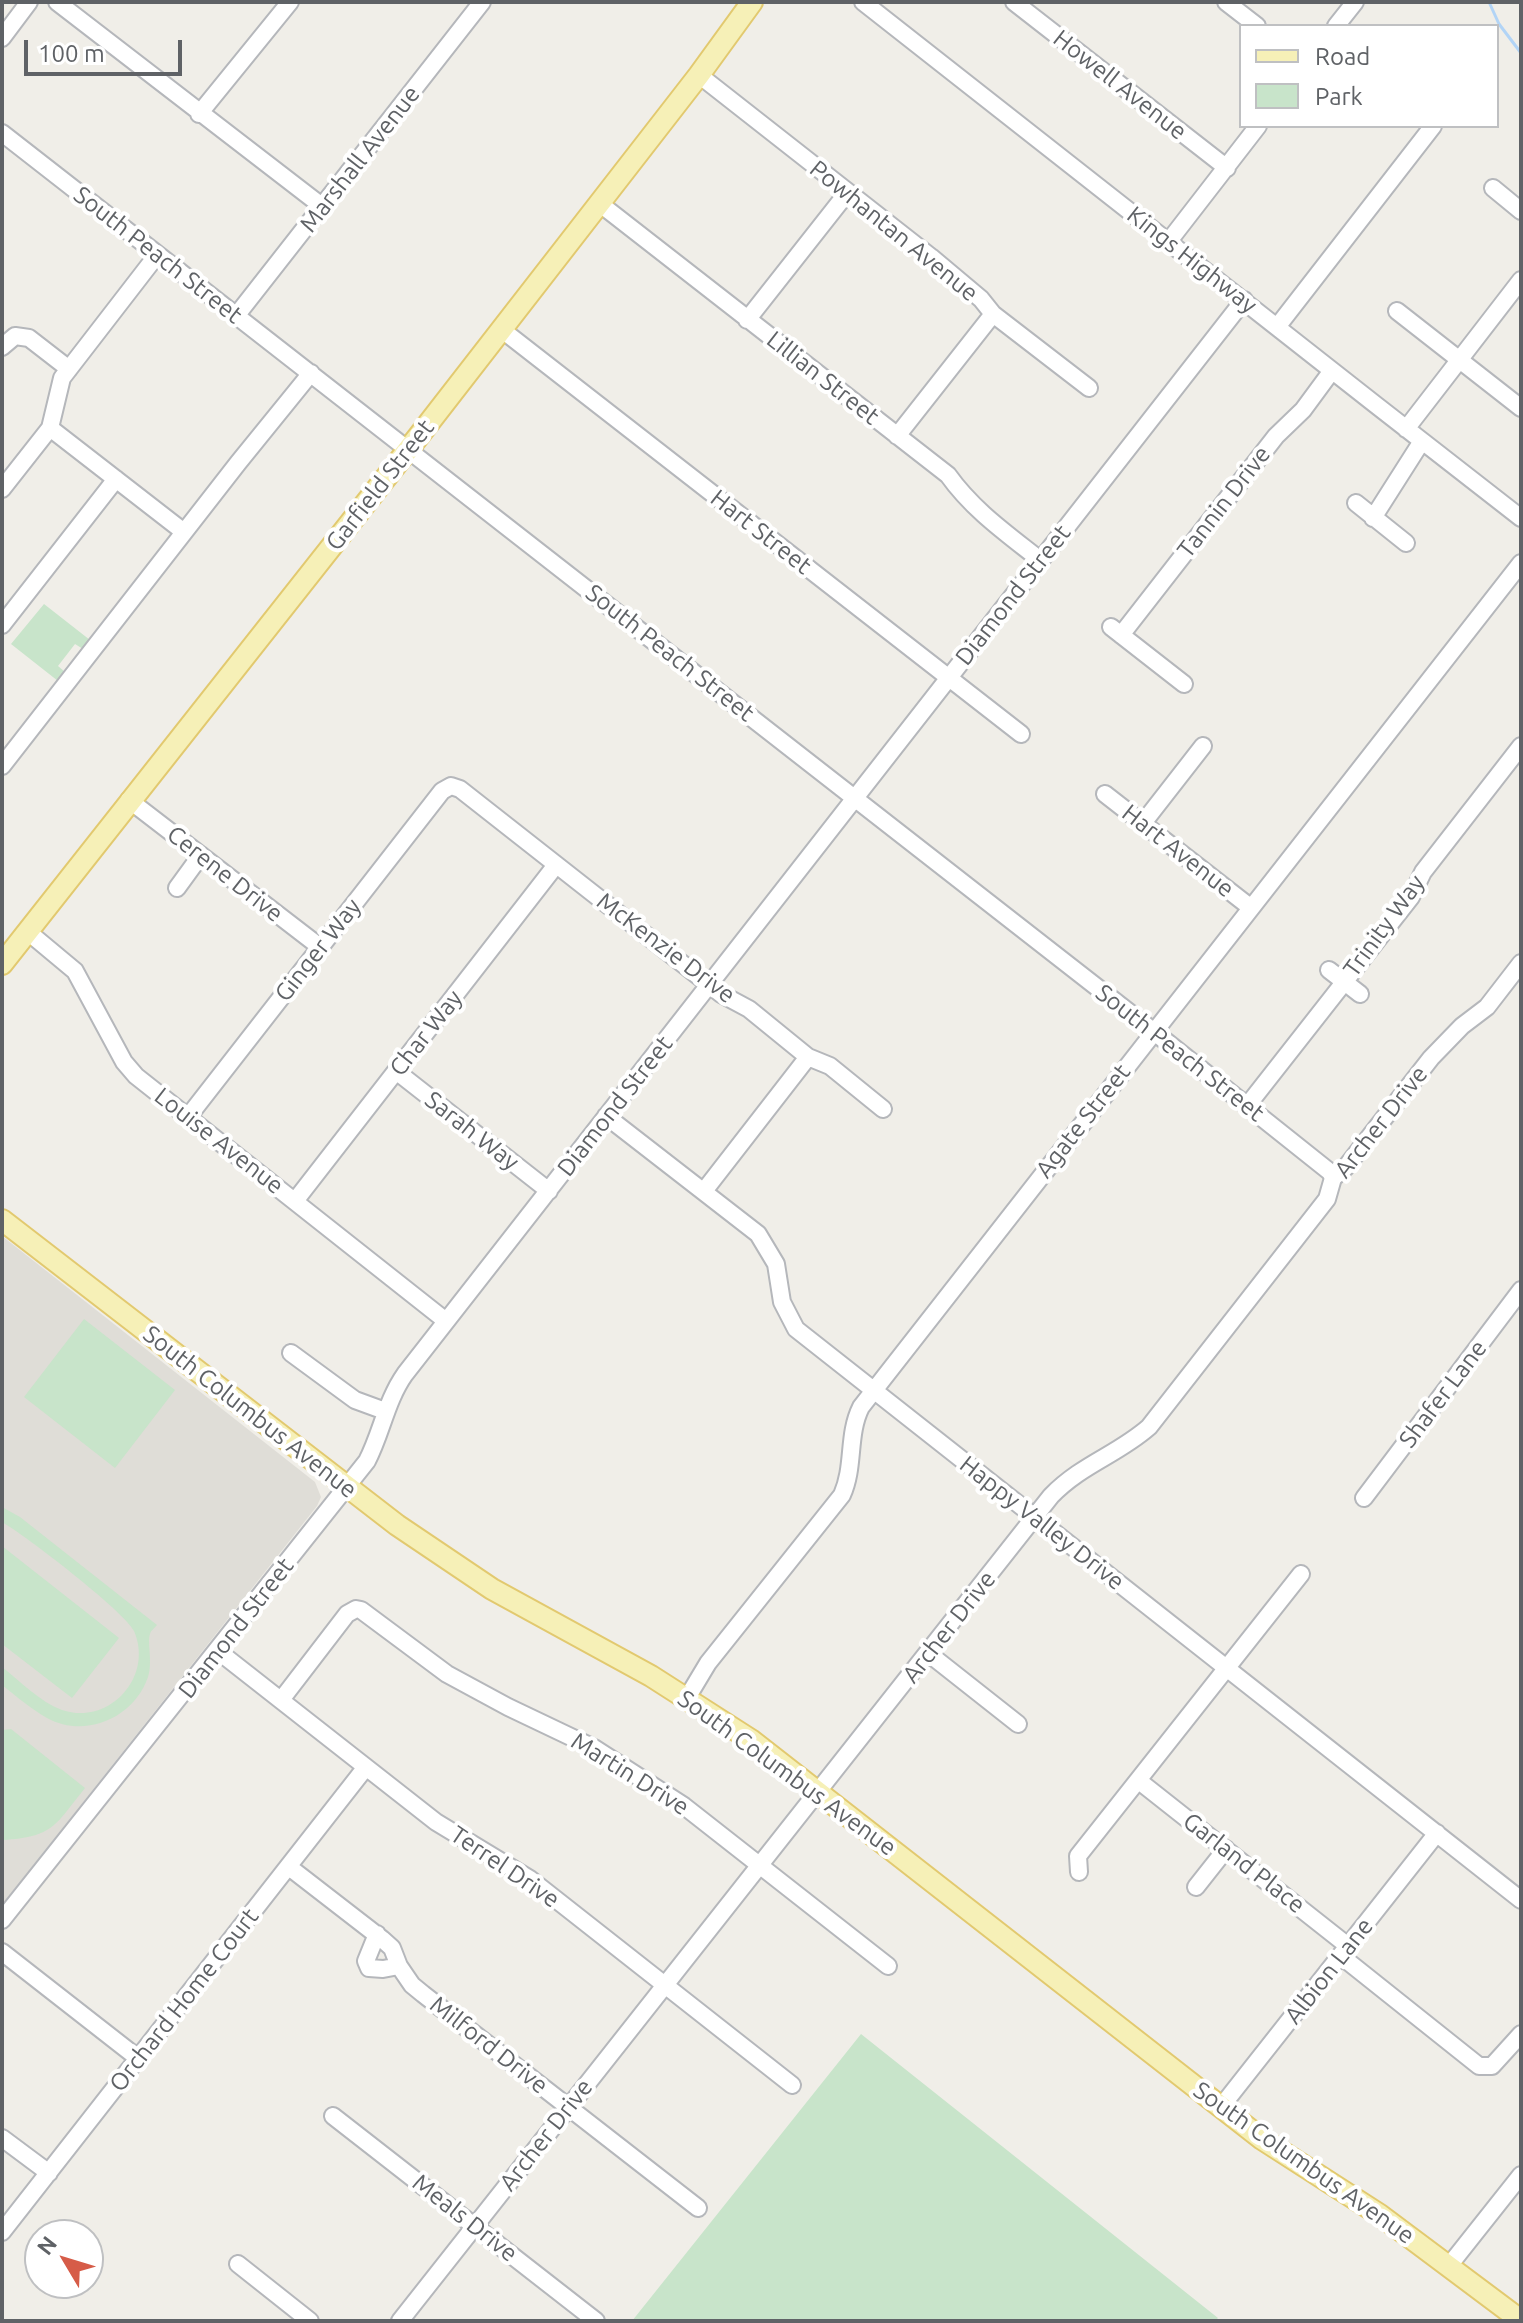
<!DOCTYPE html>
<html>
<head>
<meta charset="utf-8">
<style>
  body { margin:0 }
  #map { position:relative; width:1523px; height:2323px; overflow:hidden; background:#f0eee8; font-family:Ubuntu,sans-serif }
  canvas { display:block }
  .frame { position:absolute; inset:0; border:4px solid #5f6266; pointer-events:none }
  .legend { position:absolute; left:1239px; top:24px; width:260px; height:104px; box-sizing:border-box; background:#fff; border:2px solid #bfc0c2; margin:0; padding:10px 14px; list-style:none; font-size:24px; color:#5f6266 }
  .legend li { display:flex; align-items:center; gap:16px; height:40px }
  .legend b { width:40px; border:2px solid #bfc0c2 }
  .north { position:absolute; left:24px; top:2219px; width:80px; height:80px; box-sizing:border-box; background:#fff; border:2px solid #bfc0c2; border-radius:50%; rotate:308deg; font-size:22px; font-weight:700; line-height:32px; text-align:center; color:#5f6266 }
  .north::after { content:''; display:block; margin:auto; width:28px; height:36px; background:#d65c48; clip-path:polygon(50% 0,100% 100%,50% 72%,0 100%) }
  .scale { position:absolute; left:24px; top:40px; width:158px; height:36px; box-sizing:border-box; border:4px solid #5f6266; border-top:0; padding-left:10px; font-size:24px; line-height:28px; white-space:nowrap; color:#5f6266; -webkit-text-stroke:6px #fff; paint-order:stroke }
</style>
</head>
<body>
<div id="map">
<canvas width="1523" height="2323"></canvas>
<div class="frame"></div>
<ul class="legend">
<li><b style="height:10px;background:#f6f0b7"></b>Road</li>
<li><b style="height:22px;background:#c8e4ca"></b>Park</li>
</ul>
<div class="north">N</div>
<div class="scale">100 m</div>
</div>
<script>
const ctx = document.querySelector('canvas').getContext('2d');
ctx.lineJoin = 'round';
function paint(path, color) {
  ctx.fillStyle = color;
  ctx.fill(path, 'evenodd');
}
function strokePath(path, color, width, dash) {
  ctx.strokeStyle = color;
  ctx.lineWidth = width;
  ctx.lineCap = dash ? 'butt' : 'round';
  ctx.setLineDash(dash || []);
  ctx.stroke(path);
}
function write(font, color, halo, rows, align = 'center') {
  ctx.font = font + ' Ubuntu,sans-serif';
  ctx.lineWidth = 8;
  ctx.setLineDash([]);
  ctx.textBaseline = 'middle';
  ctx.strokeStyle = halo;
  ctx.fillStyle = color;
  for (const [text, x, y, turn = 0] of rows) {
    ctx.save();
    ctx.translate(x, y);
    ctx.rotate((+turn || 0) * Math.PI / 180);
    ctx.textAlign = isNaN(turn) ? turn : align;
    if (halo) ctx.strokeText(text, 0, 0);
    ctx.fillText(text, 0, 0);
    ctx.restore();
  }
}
paint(new Path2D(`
  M2,1236L315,1482L321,1497L317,1506L2,1905Z`), '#dfddd7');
paint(new Path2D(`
  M44,604L90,640L83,649L75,644L58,666L65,672L58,681L11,644Z
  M84,1319L175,1390L115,1468L24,1397Z
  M2,1507L20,1517L157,1625C155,1628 151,1630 150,1634C147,1642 153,1662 148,1677C134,1718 85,1739 47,1718C31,1709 16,1696 2,1685V1667C20,1681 40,1702 62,1710C109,1726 154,1677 134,1631C124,1611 25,1535 2,1522Z
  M2,1546L119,1638L72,1698L2,1644Z
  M11,1729L85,1788C55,1825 54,1837 3,1840L2,1730Z
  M861,2034L1218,2318L1215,2321H632Z`), '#c8e4ca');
strokePath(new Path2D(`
  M1489,2L1499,24L1521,53`), '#b2d4f6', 3);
const minor = new Path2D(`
  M57,2L323,207
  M863,2C1082,175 1301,347 1521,518
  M1014,2L1227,168
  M1226,2L1257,26
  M1336,26L1355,2
  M2,38L29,2
  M699,75L931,257L981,299L993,314L1089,388
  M199,114L290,2
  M2,133L1153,1031L1330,1172L1333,1178
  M1493,188L1521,211
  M599,203L948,475C973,510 1006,533 1040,560
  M1169,241L1258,126
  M1397,311L1521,408
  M236,316L482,2
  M747,320L847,193
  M1277,327L1433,126
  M501,329L1021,734
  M2,347L15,336L29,338L69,369
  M50,428L184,532
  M1406,429L1521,280
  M897,436L993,314
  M2,489L50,428L62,378L157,255
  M1356,503L1406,543
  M1373,518L1422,441
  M2,625L116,479
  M1111,627L1184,684
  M1121,635L1276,436L1303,410L1331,372
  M2,766L238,463L311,373
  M1105,794L1250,907
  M129,800L320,947
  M1143,823L1203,746
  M177,888L201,855
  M27,931L75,971L124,1062L136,1076L446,1321
  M1329,970L1360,994
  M396,1071L549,1191
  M1247,1106L1411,897L1423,872L1521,746
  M606,1116L758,1234L776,1264L782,1302L796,1329L1521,1900
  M188,1117L442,791L451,786L460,789L721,994L749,1009L808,1057L830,1066L883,1109
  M704,1191L808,1057
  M295,1201L556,865
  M291,1353L355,1400L385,1411
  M1364,1498L1521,1290
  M218,1651L436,1822L530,1879L792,2085
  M928,1653L1018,1724
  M687,1698L708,1663L842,1495C855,1466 847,1435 861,1407L1521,563
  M281,1700L347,1614L356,1609L361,1610L447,1674L508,1707L594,1748L684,1806L888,1966
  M1139,1781L1348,1946
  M289,1867L382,1939L392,1948L399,1966
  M1079,1872L1078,1856L1301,1574
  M1196,1887L1226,1849
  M2,1920L367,1461C382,1432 386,1401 405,1374L1244,300
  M377,1934L366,1961L369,1968L383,1969L399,1966L412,1985L423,1994L698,2208
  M2,1952L139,2059
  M1341,1956L1479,2066H1492L1521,2034
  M1221,2107L1437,1833
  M333,2116L596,2321
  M2,2138L49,2173
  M2,2232L366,1767
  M238,2264L310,2321
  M1448,2267L1521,2175
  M400,2321L1051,1496C1082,1464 1117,1455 1149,1427L1327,1199L1333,1178L1346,1167L1431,1058L1462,1026L1487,1007L1521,963`);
const major = new Path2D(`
  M2,964L418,437L699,75L752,2
  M2,1220L397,1525L492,1589L651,1676L751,1740L1262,2139L1380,2215L1519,2319`);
strokePath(minor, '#b5b7bb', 20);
strokePath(major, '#e2c96f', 24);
strokePath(minor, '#fff', 16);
strokePath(major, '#f6f0b7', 20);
write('24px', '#5f6266', '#fff', [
  ["Howell Avenue",1120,85,38],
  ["Marshall Avenue",360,159,-52],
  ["Powhantan Avenue",894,231,39],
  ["South Peach Street",158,255,38],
  ["Kings Highway",1192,260,38],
  ["Lillian Street",823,378,38],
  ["Garfield Street",380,485,-52],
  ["Tannin Drive",1224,502,-52],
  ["Hart Street",761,532,38],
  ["Diamond Street",1013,595,-52],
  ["South Peach Street",670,653,38],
  ["Hart Avenue",1178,851,38],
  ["Cerene Drive",225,874,38],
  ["Trinity Way",1384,926,-54],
  ["McKenzie Drive",666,948,37],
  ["Ginger Way",318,950,-52],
  ["Char Way",426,1033,-52],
  ["South Peach Street",1180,1053,38],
  ["Diamond Street",615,1106,-52],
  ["Agate Street",1083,1121,-52],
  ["Archer Drive",1381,1122,-52],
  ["Sarah Way",472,1131,38],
  ["Louise Avenue",219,1141,38],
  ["Shafer Lane",1443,1394,-53],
  ["South Columbus Avenue",250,1412,38],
  ["Happy Valley Drive",1042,1523,38],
  ["Archer Drive",949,1627,-52],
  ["Diamond Street",236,1628,-52],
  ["South Columbus Avenue",787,1773,36],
  ["Martin Drive",630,1774,32],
  ["Garland Place",1244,1863,38],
  ["Terrel Drive",505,1867,34],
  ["Albion Lane",1329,1971,-52],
  ["Orchard Home Court",184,2000,-52],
  ["Milford Drive",489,2045,38],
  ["Archer Drive",546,2135,-52],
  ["South Columbus Avenue",1304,2163,35],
  ["Meals Drive",465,2218,38]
]);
</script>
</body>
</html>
